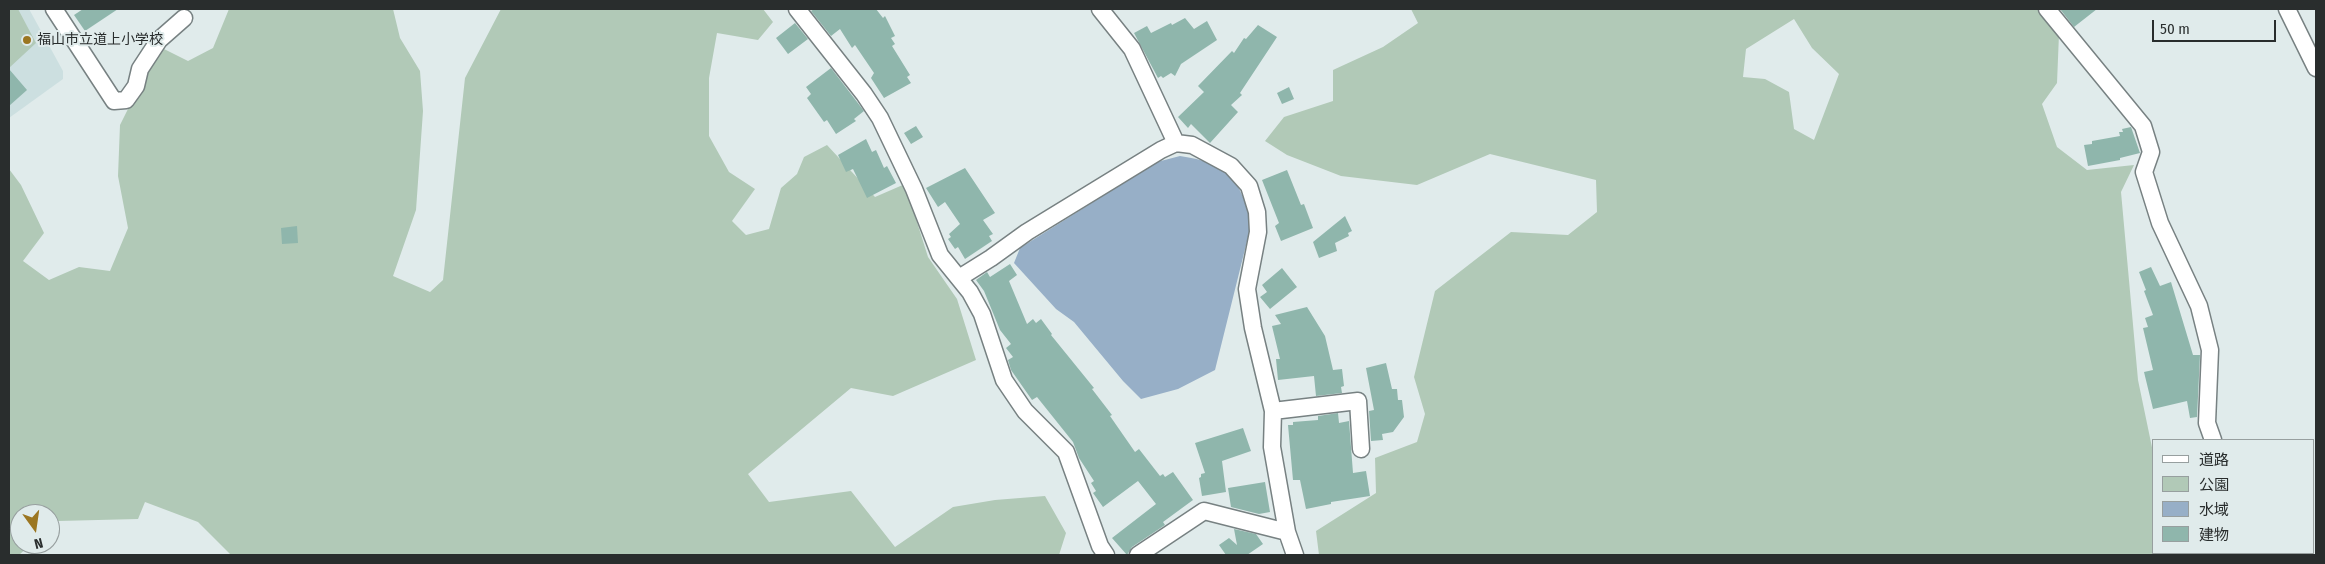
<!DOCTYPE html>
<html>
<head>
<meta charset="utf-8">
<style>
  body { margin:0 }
  #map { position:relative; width:2325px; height:564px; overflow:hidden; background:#e0ebeb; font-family:"Fira Sans Condensed","Noto Sans JP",sans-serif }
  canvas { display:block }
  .frame { position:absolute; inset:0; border:10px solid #292d2d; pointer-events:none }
  .legend { position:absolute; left:2152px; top:439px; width:162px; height:115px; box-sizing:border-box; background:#e0ebeb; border:1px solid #979f9f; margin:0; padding:6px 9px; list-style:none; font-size:15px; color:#292d2d }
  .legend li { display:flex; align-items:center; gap:10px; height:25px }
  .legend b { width:25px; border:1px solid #979f9f }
  .north { position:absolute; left:10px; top:504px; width:50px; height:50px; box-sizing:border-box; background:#e0ebeb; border:1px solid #979f9f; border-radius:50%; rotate:166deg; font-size:14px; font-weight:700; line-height:20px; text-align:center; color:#292d2d }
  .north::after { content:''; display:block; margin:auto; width:18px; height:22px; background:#9b7621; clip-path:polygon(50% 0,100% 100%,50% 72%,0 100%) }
  .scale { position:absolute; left:2152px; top:20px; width:124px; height:22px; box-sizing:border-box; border:2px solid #292d2d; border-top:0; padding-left:6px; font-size:15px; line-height:18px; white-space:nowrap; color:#292d2d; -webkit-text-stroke:4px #e0ebeb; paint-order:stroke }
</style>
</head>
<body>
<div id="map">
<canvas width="2325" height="564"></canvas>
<div class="frame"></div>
<ul class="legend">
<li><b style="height:6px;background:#fff"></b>道路</li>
<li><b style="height:14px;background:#b1c9b7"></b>公園</li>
<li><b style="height:14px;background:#97afc7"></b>水域</li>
<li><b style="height:14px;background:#8fb6ac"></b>建物</li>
</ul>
<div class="north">N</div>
<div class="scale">50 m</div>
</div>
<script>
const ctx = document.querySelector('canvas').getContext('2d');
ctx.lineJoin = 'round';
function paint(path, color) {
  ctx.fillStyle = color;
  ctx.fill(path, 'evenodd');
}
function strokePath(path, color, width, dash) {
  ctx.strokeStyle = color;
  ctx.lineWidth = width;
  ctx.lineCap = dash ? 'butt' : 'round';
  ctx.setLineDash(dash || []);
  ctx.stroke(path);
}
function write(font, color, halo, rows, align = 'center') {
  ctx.font = font + ' "Fira Sans Condensed","Noto Sans JP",sans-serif';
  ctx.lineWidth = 4;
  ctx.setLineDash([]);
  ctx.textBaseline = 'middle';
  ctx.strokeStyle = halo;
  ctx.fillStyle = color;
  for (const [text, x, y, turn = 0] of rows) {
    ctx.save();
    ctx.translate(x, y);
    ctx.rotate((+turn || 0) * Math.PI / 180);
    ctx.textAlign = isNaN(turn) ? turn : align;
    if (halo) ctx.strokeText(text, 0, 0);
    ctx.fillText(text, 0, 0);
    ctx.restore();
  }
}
paint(new Path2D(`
  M9,9H29L63,71V79L9,118Z`), '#ccdfe0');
paint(new Path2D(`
  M9,9H18L36,43L9,68Z
  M229,9H393L400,38L420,71L423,111L416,210L393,276L430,292L443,280L465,78L501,9H763L773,22L758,40L717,33L709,78V136L729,172L755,189L732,221L746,235L769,229L781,188L797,174L804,157L827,145L875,197L905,184L928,257L957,299L976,360L893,396L851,388L748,474L769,502L851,491L895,547L953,507L995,500L1045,496L1066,533L1059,555H231L198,522L145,502L138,519L58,521L50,528V514H20V544H31L19,555H9V169L21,185L44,233L23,261L49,280L79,267L110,271L128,228L118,176L120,125L144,77L164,49L188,61L213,48Z
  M1411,9H2043L2059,34L2057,83L2042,104L2057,147L2087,170L2134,165L2121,192L2138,380L2154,457V553H2157L2156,555H1319L1316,531L1376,493L1375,458L1417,442L1425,414L1414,377L1435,291L1511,232L1568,235L1597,212L1596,180L1490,154L1417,185L1341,176L1287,155L1265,141L1284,117L1333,101V70L1383,47L1418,23ZM1794,19L1812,48L1839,74L1814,140L1794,129L1789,92L1765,79L1743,77L1746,49Z`), '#b1c9b7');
paint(new Path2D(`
  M1180,156C1228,163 1241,179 1251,225L1215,370L1178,389L1141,399L1123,381L1074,322L1056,309L1014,263L1020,248L1157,162Z`), '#97afc7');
paint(new Path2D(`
  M83,9H118L85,31L74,15Z
  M814,9H876L883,18L885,16L895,36L891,38L895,44L892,46L910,75L907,77L911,83L884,98L871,78L874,73L855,45L852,48L840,29L831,36L811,11Z
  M2060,9H2097L2074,27Z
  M1185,18L1194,29L1207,21L1217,40L1181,64L1175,76L1171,73L1163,78L1161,76L1158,78L1134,33L1147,26L1151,33L1171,23L1172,25Z
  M795,23L808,39L788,54L776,38Z
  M1258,25L1277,37L1240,93L1242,95L1231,105L1238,112L1210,143L1191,124L1188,128L1178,117L1204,92L1198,86L1232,51L1234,53L1244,38L1246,39Z
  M831,68L864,111L854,119L856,121L836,134L827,120L824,122L807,98L811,94L806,87Z
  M9,69L27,90L9,106Z
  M1289,87L1294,99L1282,104L1277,93Z
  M916,126L923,137L911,144L904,133Z
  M2131,127L2140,153L2120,158V160L2088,166L2084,145L2092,144V141L2120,136L2119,132H2123L2122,129Z
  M866,139L872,152L876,150L884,168L887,166L896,183L867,198L853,169L846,172L838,155Z
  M965,168L995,213L983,220L993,234L989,236L992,241L965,259L958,247L955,249L948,239L951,237L949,234L960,224L945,202L938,207L926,188Z
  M1287,170L1301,205L1304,204L1313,228L1281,241L1275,226L1279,223L1262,180Z
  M1345,216L1352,231L1348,233L1349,236L1335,243L1337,251L1319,258L1313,242Z
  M297,226L298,243L282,244L281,228Z
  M1010,264L1017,275L1009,281L1027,324L1033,319L1036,323L1041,319L1052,334L1051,335L1094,388L1092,389L1112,415L1110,416L1135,452L1139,449L1160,476L1163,474L1165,477L1173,472L1193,500L1163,522L1165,525L1132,547L1127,555L1112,538L1156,504L1138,481L1103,507L1093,493L1096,491L1091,483L1094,481L1079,458L1073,442L1037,397L1032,400L1011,370L1008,360L1013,357L1006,348L1011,344L1000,330L984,291L976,280L987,272L990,277Z
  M2151,267L2160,286L2171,282L2193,355H2200L2197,417L2190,418L2187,401L2153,409L2144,372L2153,370L2143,328L2148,327L2145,318L2153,315L2144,291L2146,290L2139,272Z
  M1282,268L1297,287L1270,309L1260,297L1267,292L1262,285Z
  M1307,307L1325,336L1333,370L1342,369L1344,386L1341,387L1342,393L1316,396L1314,376L1278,380L1276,359H1280L1272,326L1281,324L1275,315Z
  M1386,363L1392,389H1397L1398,400H1402L1404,417L1393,432L1382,434L1383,440L1371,441L1369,411L1374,410L1366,368Z
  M1338,413L1339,423L1349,421L1353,473L1366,471L1370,496L1331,502V504L1306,509L1300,480H1293L1288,425H1293V422L1318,420V416Z
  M1243,428L1251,451L1222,461L1226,492L1202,496L1199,478L1201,477V474L1205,473L1195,443Z
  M1265,482L1270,512L1259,514L1231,507L1228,488Z
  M1234,529L1256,534L1263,544L1247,555H1226L1219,545L1229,538L1237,545Z`), '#8fb6ac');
const minor = new Path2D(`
  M54,9L114,101L126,100L136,86L140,69L159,40L184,18
  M797,9L864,94L880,118L914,189L940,255L970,292L982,314L1004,380L1025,411L1066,452L1100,546L1106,555
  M1100,9L1132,49L1176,143
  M2047,9L2143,126L2151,152L2144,172L2160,223L2199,306L2210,350L2207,423L2213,440
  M2287,9L2316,68
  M959,278L991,258L1027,232L1161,150L1176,143L1192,145L1231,166L1249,186L1257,212L1258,232L1247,289L1253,328L1273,411L1272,447L1287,532L1295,555
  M1273,411L1358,401L1361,449
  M2267,553L2269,555
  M1138,555L1204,511L1287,532`);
strokePath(minor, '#778182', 19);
strokePath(minor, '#fff', 16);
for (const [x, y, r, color] of [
  [27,40,5,"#9b7621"]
]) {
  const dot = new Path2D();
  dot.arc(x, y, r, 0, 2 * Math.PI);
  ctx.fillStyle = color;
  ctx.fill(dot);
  strokePath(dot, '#e0ebeb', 2);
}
write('14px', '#292d2d', '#e0ebeb', [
  ["福山市立道上小学校",37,40]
], 'left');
</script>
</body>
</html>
